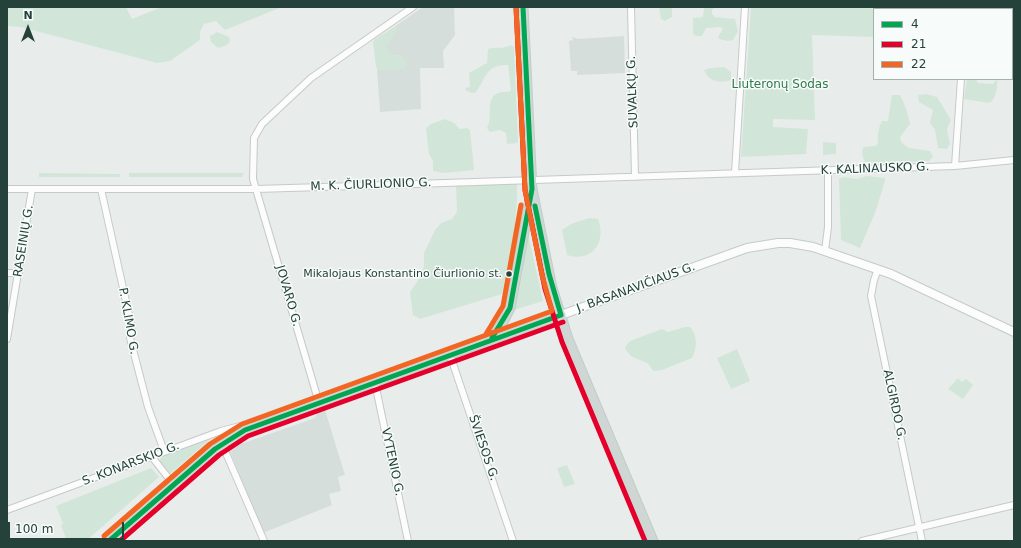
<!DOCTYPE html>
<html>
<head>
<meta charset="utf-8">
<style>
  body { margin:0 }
  #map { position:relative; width:1021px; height:548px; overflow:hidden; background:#e8edeb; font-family:"DejaVu Sans",sans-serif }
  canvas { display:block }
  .frame { position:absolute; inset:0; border:8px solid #24423a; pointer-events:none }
  .legend { position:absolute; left:873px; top:8px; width:140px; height:72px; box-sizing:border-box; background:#f7fbf9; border:1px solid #a3b1ad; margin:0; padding:5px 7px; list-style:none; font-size:12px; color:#24423a }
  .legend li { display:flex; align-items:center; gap:8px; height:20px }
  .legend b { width:20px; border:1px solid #a3b1ad }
  .north { position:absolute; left:8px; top:8px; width:40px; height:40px; -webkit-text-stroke:3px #f7fbf9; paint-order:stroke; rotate:0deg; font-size:11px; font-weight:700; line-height:16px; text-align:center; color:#24423a }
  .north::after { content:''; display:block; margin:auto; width:14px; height:18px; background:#24423a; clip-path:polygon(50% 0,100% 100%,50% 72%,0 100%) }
  .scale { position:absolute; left:8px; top:522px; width:116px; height:18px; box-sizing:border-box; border:2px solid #24423a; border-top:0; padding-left:5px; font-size:12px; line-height:14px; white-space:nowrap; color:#24423a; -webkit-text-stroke:3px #f7fbf9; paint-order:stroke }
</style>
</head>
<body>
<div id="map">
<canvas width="1021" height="548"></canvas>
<div class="frame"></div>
<ul class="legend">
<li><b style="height:5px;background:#00a651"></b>4</li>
<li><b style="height:5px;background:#e4002b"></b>21</li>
<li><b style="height:5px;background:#f26522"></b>22</li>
</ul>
<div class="north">N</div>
<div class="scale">100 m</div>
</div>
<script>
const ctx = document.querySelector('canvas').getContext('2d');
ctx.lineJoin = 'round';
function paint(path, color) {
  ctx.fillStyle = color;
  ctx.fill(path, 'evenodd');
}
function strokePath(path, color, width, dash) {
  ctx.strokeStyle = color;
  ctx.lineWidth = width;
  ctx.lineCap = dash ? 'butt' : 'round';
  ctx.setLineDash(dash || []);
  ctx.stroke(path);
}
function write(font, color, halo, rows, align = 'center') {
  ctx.font = font + ' "DejaVu Sans",sans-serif';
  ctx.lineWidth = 3;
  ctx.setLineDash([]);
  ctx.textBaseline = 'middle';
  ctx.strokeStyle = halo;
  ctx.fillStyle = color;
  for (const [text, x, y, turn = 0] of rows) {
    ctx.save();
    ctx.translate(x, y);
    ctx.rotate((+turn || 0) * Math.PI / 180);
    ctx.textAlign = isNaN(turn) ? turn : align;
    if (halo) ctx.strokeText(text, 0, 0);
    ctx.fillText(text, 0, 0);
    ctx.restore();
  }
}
paint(new Path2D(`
  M423,7H454L455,35L443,51L444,68H420L421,109L380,112L375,40Z
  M624,36L625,73L577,75V71H571L569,41L573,40L572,37L578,39Z
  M325,410L345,475L338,477L341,491L329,494L332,505L263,533L230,451L241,444L315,418L317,413Z`), '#d6dedb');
paint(new Path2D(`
  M7,7H126L132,19L162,7H282L225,30L216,21L204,24L200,32V40L170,61L157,63L21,27L7,26Z
  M659,7H672V17L665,21L661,19Z
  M704,7H716L712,10V14L715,17L735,19L738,31L733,40L728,41L719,39L718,37L723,29L720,27L706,28L702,36H696L693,34V18L703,17Z
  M751,7H888V9H874V37L812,35L815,120L773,119V127L808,129L806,154L741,157Z
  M396,26L398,29L386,47L392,55H401L407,64L404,69L378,70L376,67L373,42L375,39Z
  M217,32L229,37L230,42L225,46L218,48L211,42L210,36Z
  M511,45L514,47L518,141L517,143L507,144L506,133L500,130L490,132L487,128C494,117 483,96 501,92C504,92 508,92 511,91L508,65C485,65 487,77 476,92L472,93L465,90L466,88L470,87L469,73L487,63L488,49C496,46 501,50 511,45Z
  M724,67L731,72V80C718,84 709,81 704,70L710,68Z
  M967,79H976L978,83L993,84L997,79C998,87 996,100 989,103L964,99Z
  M926,94L937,97L951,120L947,129L950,144L947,149L938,148L935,130L930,123L933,110L919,102L918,95Z
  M892,95H900C905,104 908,114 910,124L900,137L902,143L909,148L930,151L933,157L929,161L889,163L865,162C862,156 862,153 863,147L876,146L878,142C877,136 879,126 882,121H888Z
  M445,119L454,123L460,129L467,128L470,130L474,170L443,173L433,171V161L429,154L426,128L431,124Z
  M823,142L836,143V154L823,155Z
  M39,173L120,174V177H39Z
  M129,173H244L242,177H129Z
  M866,176L885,178V181L875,213L860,248L841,240L839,179L844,177L857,179Z
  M517,183C518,221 510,257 502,294L420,319L413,315L410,292L421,276L424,266V253L435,230L441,223L452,219L457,212L456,185Z
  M589,218L598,219C607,242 592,263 567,255L562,230L571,224Z
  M528,233L543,301L514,310Z
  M685,327H690C698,335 697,349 692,358L662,370L654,371C650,369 650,363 645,362C636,358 629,358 625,347L630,341L662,329L668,332Z
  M737,349L750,381L731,389L717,358Z
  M958,378L962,382L966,379L973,385L963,399L948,389Z
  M215,435L170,474L160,461L161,455Z
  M567,465L575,484L564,487L557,468Z
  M151,468L159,477L86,541H67L61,525L63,524L56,506Z`), '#d1e6d8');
const minor = new Path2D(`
  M631,7L635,177
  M967,9V7
  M955,166L961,79
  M735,173L745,7
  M7,189H256L355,186L955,166L1014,160
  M101,189L133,333L130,338L148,407L164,451
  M825,251L828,227V170
  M878,269L874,280L871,296L922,541
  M7,273H19
  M7,339L32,189
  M450,355L513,541
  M375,383L408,541
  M319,403L253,179L254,138L262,124L311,78L413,7
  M222,444L264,541
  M152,457L174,485
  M7,510L221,431L240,426H250
  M862,541L1014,505`);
const secondary = new Path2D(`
  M561,315L747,248L778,243H790L813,247L891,274L1014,332`);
const primary = new Path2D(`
  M523,7L532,189L552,288L568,339L653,541
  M492,338L503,322L510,308L531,194
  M109,541L215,449L245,430C350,392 455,351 561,315`);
strokePath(minor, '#c5cac8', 8);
strokePath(secondary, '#c3cbc8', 10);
strokePath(primary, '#c3ccc9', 11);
strokePath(minor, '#fcfcfc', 6);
strokePath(secondary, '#fcfcfc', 8);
strokePath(primary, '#cfd7d5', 9);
strokePath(new Path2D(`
  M535,206L549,274L561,315
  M492,338L510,308L532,189L523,7
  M109,541L215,449L245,430L561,315`), '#00a651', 5);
strokePath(new Path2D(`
  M516,7L525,190L545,289L562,342L645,541
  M120,541L219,455L248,436L563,322`), '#e4002b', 5);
strokePath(new Path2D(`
  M486,334L503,306L521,205
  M104,536L210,444L242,424L552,311L542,275L525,190L516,7`), '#f26522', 5);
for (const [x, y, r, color] of [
  [509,274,3.5,"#24423a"]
]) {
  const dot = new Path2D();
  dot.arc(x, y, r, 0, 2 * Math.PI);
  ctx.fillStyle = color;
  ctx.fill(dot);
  strokePath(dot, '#f7fbf9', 1.5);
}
write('11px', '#24423a', '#f7fbf9', [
  ["Mikalojaus Konstantino Čiurlionio st.",502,274]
], 'right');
write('12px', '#2d7a4b', '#f7fbf9', [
  ["Liuteronų Sodas",780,85]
]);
write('12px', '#24423a', '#f7fbf9', [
  ["SUVALKŲ G.",633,92,-92],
  ["K. KALINAUSKO G.",875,169,-2],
  ["M. K. ČIURLIONIO G.",371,185,-2],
  ["RASEINIŲ G.",24,241,-81],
  ["J. BASANAVIČIAUS G.",636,288,-20],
  ["JOVARO G.",288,296,74],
  ["P. KLIMO G.",128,321,80],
  ["ALGIRDO G.",894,405,78],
  ["ŠVIESOS G.",483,448,71],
  ["VYTENIO G.",392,462,78],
  ["S. KONARSKIO G.",131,464,-21]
]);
</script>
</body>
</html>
